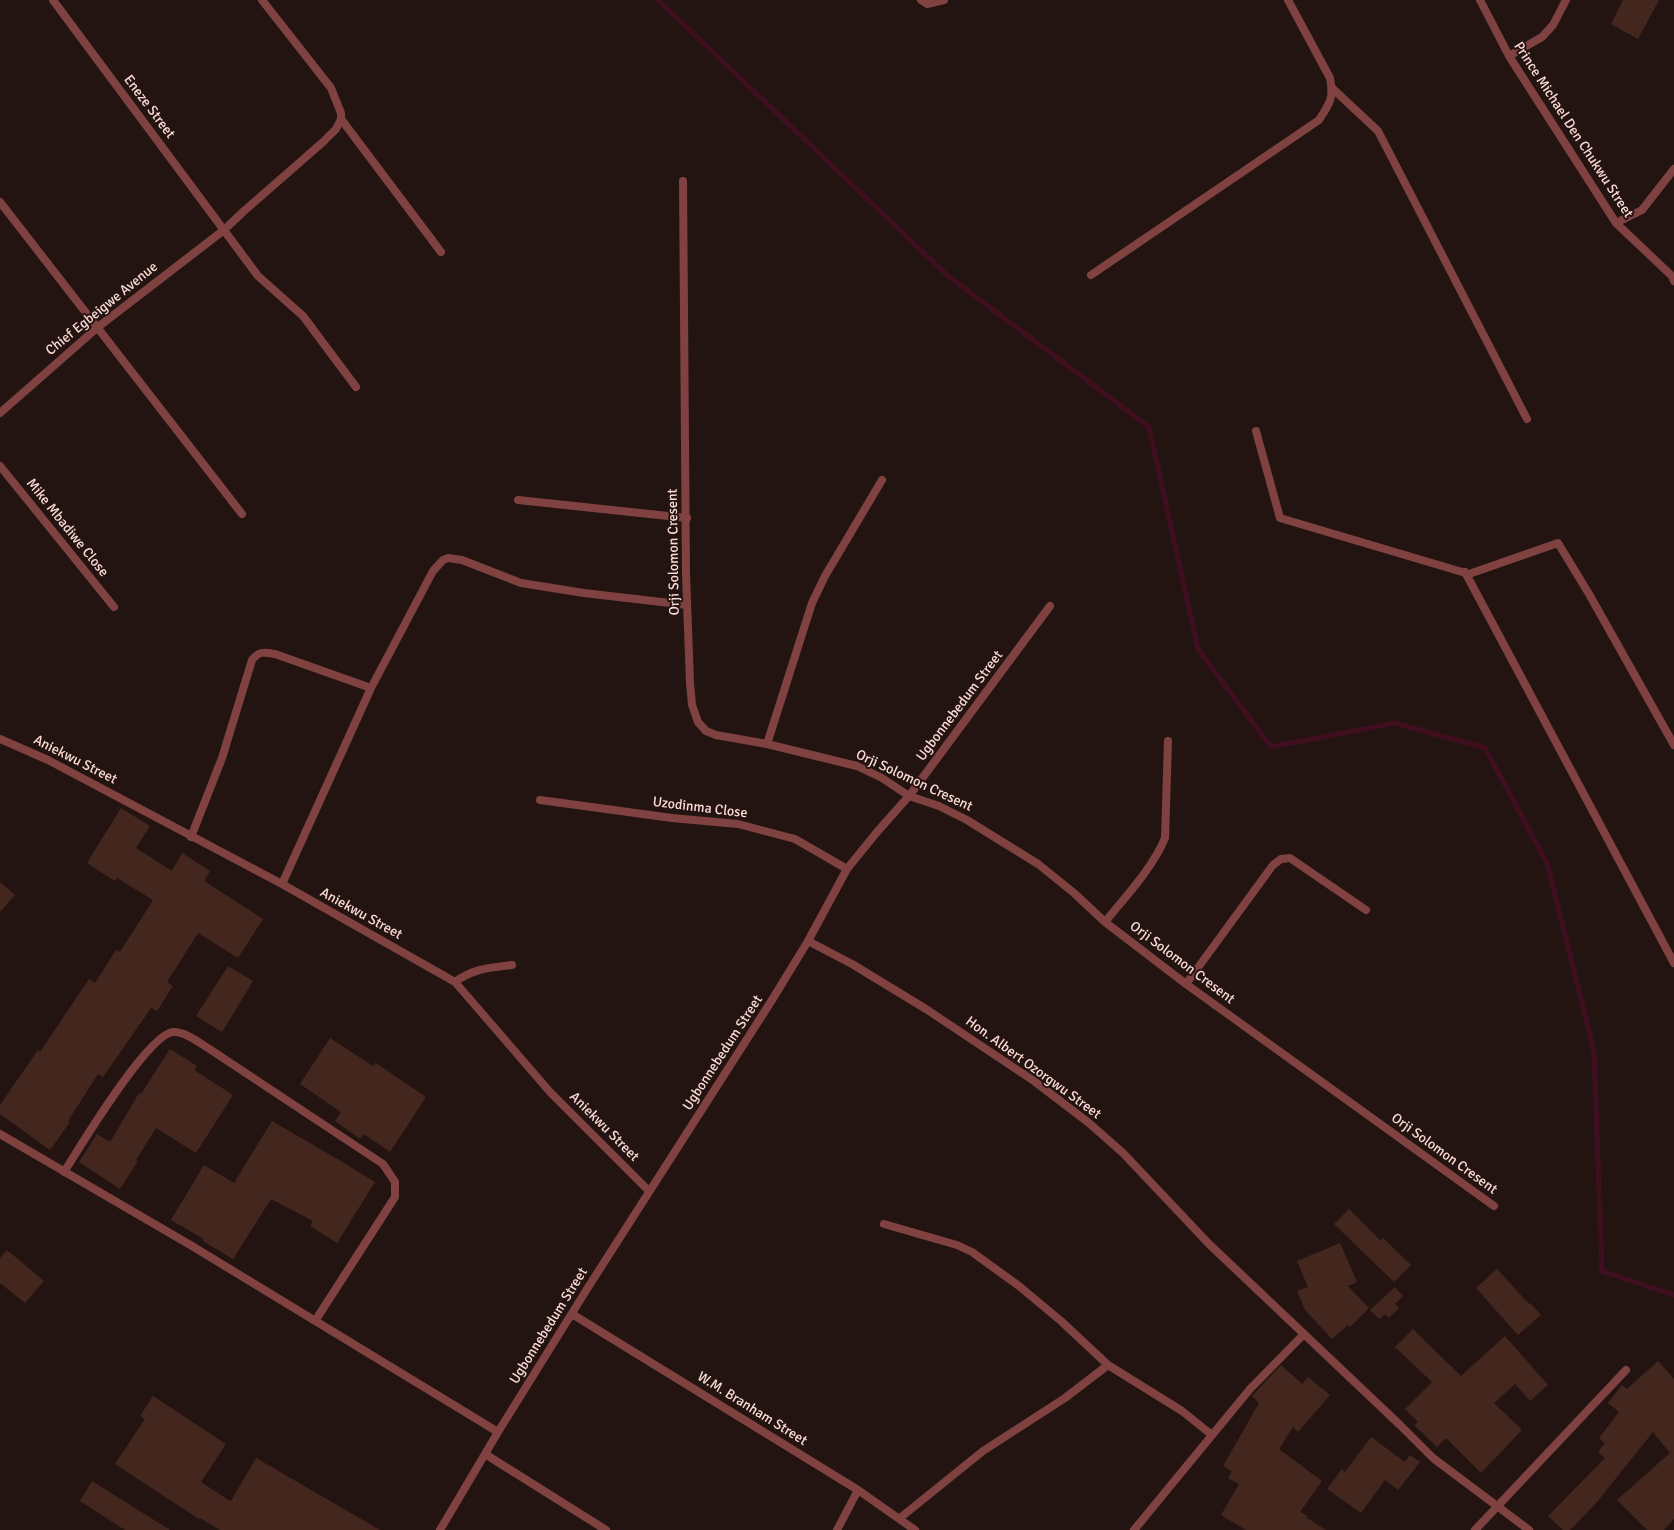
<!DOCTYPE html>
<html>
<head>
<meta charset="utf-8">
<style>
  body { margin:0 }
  canvas { display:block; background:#241411 }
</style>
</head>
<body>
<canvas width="1674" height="1530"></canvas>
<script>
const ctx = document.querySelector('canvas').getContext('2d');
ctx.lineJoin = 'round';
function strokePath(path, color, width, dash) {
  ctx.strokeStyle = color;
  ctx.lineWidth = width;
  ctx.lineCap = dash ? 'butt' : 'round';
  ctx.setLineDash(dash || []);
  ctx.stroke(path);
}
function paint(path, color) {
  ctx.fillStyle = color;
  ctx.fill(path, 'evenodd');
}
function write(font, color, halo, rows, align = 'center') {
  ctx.font = font + ' Signika,sans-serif';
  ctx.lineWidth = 4;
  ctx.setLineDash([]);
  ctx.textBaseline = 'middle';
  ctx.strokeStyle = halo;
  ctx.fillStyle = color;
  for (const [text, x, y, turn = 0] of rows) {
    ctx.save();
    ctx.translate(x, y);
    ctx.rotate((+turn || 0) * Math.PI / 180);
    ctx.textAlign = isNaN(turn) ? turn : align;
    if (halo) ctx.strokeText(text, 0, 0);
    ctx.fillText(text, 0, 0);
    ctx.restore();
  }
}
strokePath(new Path2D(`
  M658,0L947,275L1149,427L1198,649L1271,747L1395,723L1485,748L1547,863L1594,1051L1602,1271L1674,1295`), '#3f0f20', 5);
paint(new Path2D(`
  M1623,0H1659L1638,39L1611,24Z
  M121,808L150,826L136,848L172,871L182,853L210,871L204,881L263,919L238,958L198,933L167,982L173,986L157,1011L151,1008L103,1077L98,1074L68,1121L70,1122L50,1150L0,1114V1105L38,1050L40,1052L89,979L95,983L116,950L120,952L153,900L117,878L115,881L87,863Z
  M0,882L15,895L0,912Z
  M228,966L253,981L222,1032L196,1016Z
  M330,1038L373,1066L376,1063L426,1097L390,1152L364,1134L360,1139L335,1121L341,1112L300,1084Z
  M170,1049L197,1066L194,1070L233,1095L196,1153L156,1128L136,1160L138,1161L120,1189L79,1162L97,1134L110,1142L139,1093L141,1094Z
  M272,1121L339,1160L375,1182L337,1243L310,1226L313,1221L271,1199L233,1259L203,1241L204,1239L171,1220L204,1165L234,1183Z
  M1349,1209L1381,1241L1383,1238L1411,1265L1394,1282L1334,1224Z
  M1340,1243L1357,1282L1348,1286L1369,1308L1350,1327L1348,1325L1332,1339L1305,1310L1297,1291L1308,1287L1297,1261Z
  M7,1250L44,1281L25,1303L0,1283V1258Z
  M1497,1269L1529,1304L1530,1303L1541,1315L1518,1335L1476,1288Z
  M1395,1287L1403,1296L1395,1304L1399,1308L1389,1318L1385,1314L1379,1319L1370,1310Z
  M1413,1329L1461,1376L1505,1336L1548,1385L1530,1401L1515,1384L1494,1403L1522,1430L1481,1473L1446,1438L1437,1447L1414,1425L1418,1422L1405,1409L1432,1382L1395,1347Z
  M1658,1361L1674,1379V1519L1664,1530H1647L1617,1500L1670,1453L1653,1432L1597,1502L1570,1530H1563L1548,1516L1605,1458L1598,1452L1605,1443L1599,1438L1619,1412L1608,1403L1622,1385L1627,1389Z
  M1281,1365L1302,1384L1308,1377L1330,1395L1298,1432L1293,1427L1279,1449L1322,1481L1300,1512L1308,1516L1307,1518L1326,1530H1246L1221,1515L1239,1484L1228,1478L1232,1471L1223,1466L1259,1403L1252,1396Z
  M153,1396L226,1444L201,1482L227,1499L231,1501L256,1458L380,1530H220L200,1518L199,1519L115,1464L145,1419L140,1416Z
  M1371,1437L1405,1462L1410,1455L1420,1462L1398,1490L1385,1480L1361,1513L1327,1489L1342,1469L1345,1472Z
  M92,1481L170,1530H125L80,1501Z`), '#43261e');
strokePath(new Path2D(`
  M53,0L258,276L303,316L356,387
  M921,0L927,4L944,0
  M1480,0L1509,56L1616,223L1672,276L1674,281
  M1509,56L1542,37L1553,25L1566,0
  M1332,88L1378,131L1527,419
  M341,119L441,252
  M683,181L686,574L690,683L692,705L698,722L706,731L716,735L767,744L857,766L882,778L909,796L939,806L967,820L1038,864L1074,893L1105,922L1186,984L1494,1206
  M0,202L242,514
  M1616,223L1642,210L1674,169
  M1091,275L1319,120C1330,103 1334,98 1330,78L1288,0
  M0,413L98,327L224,230L244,211L323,142L336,129L341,119V113L331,88L262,0
  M1256,431L1280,518L1469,574L1558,543L1589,594L1674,745
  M0,466L114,607
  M518,500L687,518
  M1465,572L1674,963
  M0,739L48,760L282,884L455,982L550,1092L649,1191
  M767,744L812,603L825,576L882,480
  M540,800L672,818L738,824L795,839L847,869
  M191,837L222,758L252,660C259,651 264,652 275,654L371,688
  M282,884L371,688L433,571L443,560L448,558L462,560L521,583L584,593L687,605
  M1105,922C1126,896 1152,869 1165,838L1168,741
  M808,941L852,964L926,1009L1034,1081L1089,1123L1123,1153L1209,1244L1400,1425L1433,1458L1529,1530
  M455,982C474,968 490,968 512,965
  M1186,984L1273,865L1281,859L1290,858L1366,910
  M0,1134L192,1246L498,1432
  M64,1172C80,1147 147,1035 173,1032C185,1031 201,1044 211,1050L383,1164L395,1182V1197L315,1321
  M884,1224L957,1245L972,1252L1019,1286L1061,1321L1108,1365L1065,1398L983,1451L900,1518
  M572,1314L858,1490L915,1530
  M1108,1365L1182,1411L1212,1435
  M485,1454L606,1530
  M440,1530L498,1432L587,1289L772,1000L808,941L847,869L877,832L909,796L1050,606
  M837,1530L858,1490
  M1134,1530L1250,1389L1303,1335
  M1475,1530L1626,1370`), '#7f4240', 8);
write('14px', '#fcdbd7', '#241411', [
  ["Eneze Street",149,107,53],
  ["Prince Michael Den Chukwu Street",1573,130,57],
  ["Chief Egbeigwe Avenue",102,309,-39],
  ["Mike Mbadiwe Close",67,528,51],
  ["Orji Solomon Cresent",674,552,-91],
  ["Ugbonnebedum Street",960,706,-53],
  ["Aniekwu Street",75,760,27],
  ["Orji Solomon Cresent",914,781,25],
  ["Uzodinma Close",700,808,7],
  ["Aniekwu Street",361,914,29],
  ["Orji Solomon Cresent",1182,963,37],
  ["Ugbonnebedum Street",723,1053,-57],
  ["Hon. Albert Ozorgwu Street",1033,1068,36],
  ["Aniekwu Street",604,1127,45],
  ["Orji Solomon Cresent",1444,1154,36],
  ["Ugbonnebedum Street",549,1326,-58],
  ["W.M. Branham Street",752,1409,32]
]);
</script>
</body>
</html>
